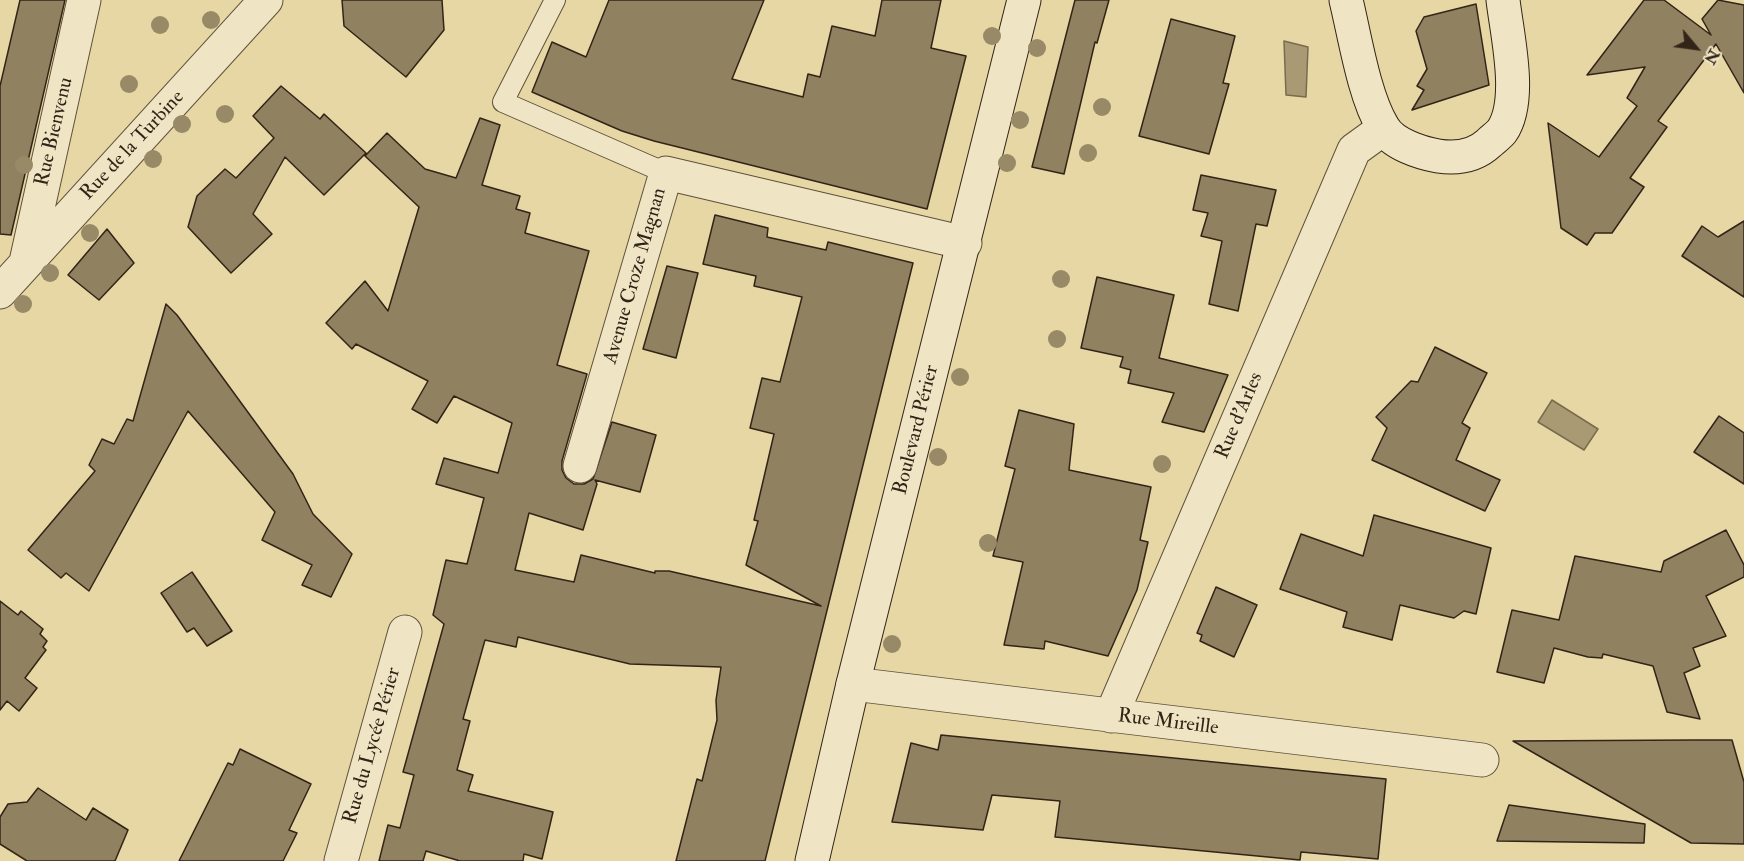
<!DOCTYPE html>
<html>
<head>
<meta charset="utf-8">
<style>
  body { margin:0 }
  #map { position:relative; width:1744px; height:861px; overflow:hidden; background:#e6d7a4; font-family:"IM FELL Double Pica",serif }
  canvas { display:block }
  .north { position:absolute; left:1666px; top:18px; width:60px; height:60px; -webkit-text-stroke:4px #efe5c4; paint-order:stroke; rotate:119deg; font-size:16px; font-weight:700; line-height:24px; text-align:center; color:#332418 }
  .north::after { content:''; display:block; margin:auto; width:21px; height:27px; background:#332418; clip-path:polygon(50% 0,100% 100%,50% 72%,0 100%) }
</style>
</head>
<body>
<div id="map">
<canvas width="1744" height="861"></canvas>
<div class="north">N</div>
</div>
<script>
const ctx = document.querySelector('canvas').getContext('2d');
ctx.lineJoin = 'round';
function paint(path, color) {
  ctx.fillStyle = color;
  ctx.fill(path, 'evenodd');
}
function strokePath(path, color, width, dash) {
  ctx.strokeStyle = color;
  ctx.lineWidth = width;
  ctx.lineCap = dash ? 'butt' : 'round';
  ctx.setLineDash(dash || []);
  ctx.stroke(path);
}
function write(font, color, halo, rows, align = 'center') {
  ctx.font = font + ' "IM FELL Double Pica",serif';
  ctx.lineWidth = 4.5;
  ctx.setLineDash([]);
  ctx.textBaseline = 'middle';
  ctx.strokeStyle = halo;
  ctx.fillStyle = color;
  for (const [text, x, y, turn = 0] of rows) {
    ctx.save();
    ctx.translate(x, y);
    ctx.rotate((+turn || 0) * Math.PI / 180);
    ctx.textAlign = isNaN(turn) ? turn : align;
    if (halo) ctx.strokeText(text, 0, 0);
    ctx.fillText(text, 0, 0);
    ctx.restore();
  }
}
const water = new Path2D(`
  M1284,41L1308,47L1306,97L1286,95Z
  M1552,400L1598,429L1584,450L1538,422Z`);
paint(water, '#a99a74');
strokePath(water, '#7a6b4f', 1.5);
const building = new Path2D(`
  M20,0H65L11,235L0,234V86Z
  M342,0H442L444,30L406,77L344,26Z
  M609,0H764L732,79L803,97L808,74L820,77L832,26L875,36L882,0H941L931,48L966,56L927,209L654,141L622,131L532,92L552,42L586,57Z
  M1075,0H1109L1097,43L1095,42L1064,174L1032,167Z
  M1644,0H1664L1711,35L1702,19L1718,0L1744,5V93L1716,44L1658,121L1667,127L1630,178L1644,187L1612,233H1595L1587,245L1561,228L1548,123L1599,157L1637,106L1627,98L1645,67L1587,75Z
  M1476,4L1489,85L1412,110L1424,90L1417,86L1427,69L1416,31L1424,17Z
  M1171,19L1235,36L1223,83L1229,84L1209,154L1139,136Z
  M281,86L320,119L324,114L366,153L324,195L285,157L253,214L272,234L231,273L188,227L197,196L225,169L236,178L274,138L253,116Z
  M480,118L500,125L482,185L520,196L516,209L530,213L525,233L589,251L557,365L587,374L562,461V470L566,478L574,484H584L593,479L612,422L656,435L640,492L595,480L597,484L583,530L529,513L515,570L574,582L581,555L655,573V571H669L821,606L746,565L758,521L754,520L774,434L750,428L762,378L780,382L802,297L754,286L756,276L703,264L715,215L768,228L767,237L826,250L828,242L913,263L765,861H676L697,779L702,781L717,720L716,700L721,667L630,664L518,637L516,647L485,640L463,719L470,721L457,770L473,775L468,791L553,812L542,859L524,854L523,861H460L426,851L423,861H379L388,825L400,828L414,775L403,772L444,624L433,615L446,560L467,564L484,498L436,484L444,458L498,473L512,423L454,396L437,423L412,409L428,381L356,344L352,349L326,323L365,281L388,311L419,207L365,156L387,133L425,169L456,178Z
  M1201,175L1276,190L1267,226L1256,224L1238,311L1209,304L1222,241L1201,236L1208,213L1193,210Z
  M1744,221V297L1682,256L1702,226L1718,237Z
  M107,229L134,263L99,300L68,275Z
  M667,266L698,273L676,358L643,349Z
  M1097,277L1174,295L1159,358L1228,375L1204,432L1162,422L1174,393L1128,383L1131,370L1120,367L1123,357L1081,348Z
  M166,304L177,315L293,474L313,514L352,554L331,597L302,585L312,565L262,540L275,512L188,411L89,591L66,573L61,578L28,550L95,471L89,465L102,439L114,444L127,419L133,421Z
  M1435,347L1487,373L1462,423L1470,428L1456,460L1500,480L1485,511L1372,460L1387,428L1376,417L1411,381L1418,382Z
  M1019,410L1074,424L1069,470L1151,487L1140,540L1148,542L1137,590L1108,656L1045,641L1044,649L1004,645L1023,562L993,556L1015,469L1005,466Z
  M1719,416L1744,433V484L1694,452Z
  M1374,515L1491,548L1476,614L1464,611L1454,618L1400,605L1392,640L1343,627L1347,612L1280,589L1301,534L1363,556Z
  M1726,530L1744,565V577L1706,596L1726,636L1693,648L1700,666L1684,673L1700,719L1667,712L1653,666L1603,654L1602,658L1588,657L1554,648L1544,683L1497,672L1512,610L1559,620L1575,556L1661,572L1664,561Z
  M192,572L232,631L207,646L194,628L187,632L161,593Z
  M1216,587L1257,605L1234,657L1200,641L1202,635L1197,633Z
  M0,601L18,615L21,611L43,629L40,634L47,641L43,647L46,650L25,678L37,688L19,711L7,701L0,710Z
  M941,735L1386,779L1378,859L1301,852L1300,860L1055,837L1060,801L992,795L983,830L892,822L911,743L938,750Z
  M1695,740H1732L1744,782V844L1691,843L1513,741Z
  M240,749L311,784L289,830L297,833L283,861H179L228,763L233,765Z
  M38,788L86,820L93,808L128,830L115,861H27L0,844V817L8,804L27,802Z
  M1509,805L1645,824L1644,843L1497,841Z`);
paint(building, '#908161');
strokePath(building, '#332418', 1.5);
const lane = new Path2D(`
  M555,0L503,102L666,173`);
const street = new Path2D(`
  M26,262L84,0
  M0,292L266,0
  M580,466L666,173L965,243
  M853,684L1482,760
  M1111,716L1354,150L1383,129
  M341,861L405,632`);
const secondary = new Path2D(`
  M1346,0C1355,37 1364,96 1383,127C1392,144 1421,153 1438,156C1457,159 1475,156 1489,143C1493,139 1499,135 1502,131C1523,100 1507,35 1503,0
  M812,861L853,684L1024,0`);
strokePath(lane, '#60513b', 22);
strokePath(street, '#60513b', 35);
strokePath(secondary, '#332418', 35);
strokePath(lane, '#efe5c4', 20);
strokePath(street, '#efe5c4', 33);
strokePath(secondary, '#efe5c4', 33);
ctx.fillStyle = '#988967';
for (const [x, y] of [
  [211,20],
  [160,25],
  [992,36],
  [1037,48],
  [129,84],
  [1102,107],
  [225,114],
  [1020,120],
  [182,124],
  [1088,153],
  [153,159],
  [1007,163],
  [24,165],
  [90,233],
  [50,273],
  [1061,279],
  [23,304],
  [1057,339],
  [960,377],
  [938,457],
  [1162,464],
  [988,543],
  [892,644]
]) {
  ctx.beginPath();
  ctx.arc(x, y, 9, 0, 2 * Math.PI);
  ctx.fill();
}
write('20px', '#332418', '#efe5c4', [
  ["Rue Bienvenu",55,132,-77],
  ["Rue de la Turbine",133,146,-47],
  ["Avenue Croze Magnan",636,276,-74],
  ["Rue d'Arles",1240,416,-67],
  ["Boulevard Périer",917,430,-76],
  ["Rue Mireille",1168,723,7],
  ["Rue du Lycée Périer",373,746,-74]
]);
</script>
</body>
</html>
